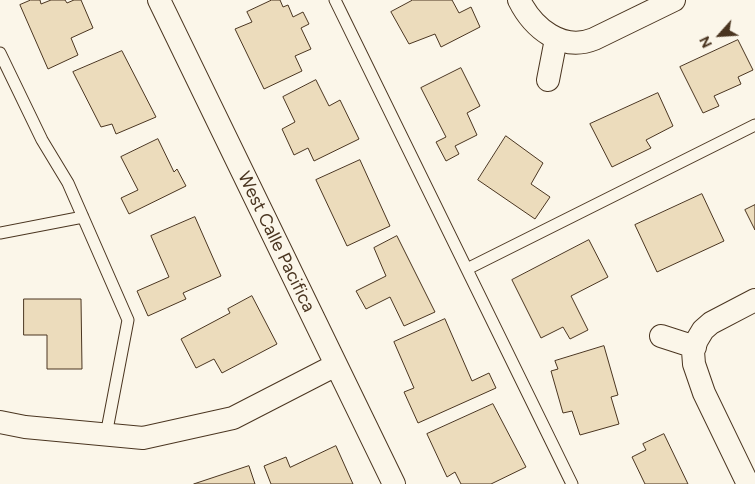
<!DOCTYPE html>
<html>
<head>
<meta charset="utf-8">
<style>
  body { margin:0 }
  #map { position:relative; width:755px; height:484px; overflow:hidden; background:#fbf6e9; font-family:Figtree,sans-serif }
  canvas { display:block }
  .north { position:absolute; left:695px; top:10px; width:50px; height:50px; -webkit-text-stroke:4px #fbf6e9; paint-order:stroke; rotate:244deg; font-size:14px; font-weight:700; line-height:20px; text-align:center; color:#4a3520 }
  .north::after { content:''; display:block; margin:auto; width:18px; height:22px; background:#4a3520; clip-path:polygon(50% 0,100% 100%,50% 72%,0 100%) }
</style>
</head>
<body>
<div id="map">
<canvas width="755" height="484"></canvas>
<div class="north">N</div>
</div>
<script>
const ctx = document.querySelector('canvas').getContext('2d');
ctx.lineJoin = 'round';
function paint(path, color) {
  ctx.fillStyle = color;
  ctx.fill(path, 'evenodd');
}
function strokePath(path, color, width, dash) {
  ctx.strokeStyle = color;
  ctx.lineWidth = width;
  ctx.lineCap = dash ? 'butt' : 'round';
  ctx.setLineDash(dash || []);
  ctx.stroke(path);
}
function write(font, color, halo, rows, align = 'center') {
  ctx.font = font + ' Figtree,sans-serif';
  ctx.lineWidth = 4;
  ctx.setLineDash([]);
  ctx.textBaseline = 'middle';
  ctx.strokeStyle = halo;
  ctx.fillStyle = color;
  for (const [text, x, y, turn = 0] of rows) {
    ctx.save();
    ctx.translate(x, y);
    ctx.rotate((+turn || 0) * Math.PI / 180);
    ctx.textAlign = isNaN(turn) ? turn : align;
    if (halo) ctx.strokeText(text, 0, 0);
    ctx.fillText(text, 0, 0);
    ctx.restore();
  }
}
const building = new Path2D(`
  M31,0H40L41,4L51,0H65L67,3L74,0H81L93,28L71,38L78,55L48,69L20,5Z
  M272,0H280L283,7L288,5L293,17L303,12L309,24L301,28L311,49L295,56L302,71L264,89L235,29L252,22L247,12Z
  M413,0H452L459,13L471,7L480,27L441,47L435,34L409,44L391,12Z
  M738,40L753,70L738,77L741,84L714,96L719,106L703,113L680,67Z
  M122,51L156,117L116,134L112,124L101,127L73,72Z
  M461,68L480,106L467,113L477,135L455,146L459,154L446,161L436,142L446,137L421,88Z
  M316,80L329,106L340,100L359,139L314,161L308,148L294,155L282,129L295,122L283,97Z
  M658,93L673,126L646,140L651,148L612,167L590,124Z
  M506,136L543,163L531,184L550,197L535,219L478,180Z
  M158,139L174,172L177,169L186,186L129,214L121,198L138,190L121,157Z
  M360,160L390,226L347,246L316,180Z
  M702,194L724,241L657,272L635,225Z
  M755,205V230L745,210Z
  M195,217L221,276L183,293L186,299L148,316L137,291L169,277L151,236Z
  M397,236L435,312L404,326L390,297L366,309L356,291L386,276L374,248Z
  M589,240L608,277L571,296L588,330L570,339L563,327L541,338L512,280Z
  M252,296L277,344L222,373L214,359L196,368L181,339L230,313L228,309Z
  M24,299H81L82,369H47V335H24Z
  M445,319L472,381L489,373L496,388L418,423L404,392L414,388L394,342Z
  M604,346L618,395L611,397L619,424L580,435L572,411L563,413L551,371L558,369L555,361Z
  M493,404L526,467L491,484H461L455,472L447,477L427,434Z
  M664,434L688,484H645L632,457L646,450L643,444Z
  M336,446L353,484H271L264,466L286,457L290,467Z
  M249,466L255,484H194Z`);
paint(building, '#ecdcbc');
strokePath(building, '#4a3520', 1);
const service = new Path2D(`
  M335,0L572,484
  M0,53L42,140L68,183L128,320L106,435
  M0,233L83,217
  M467,269L755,125`);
const minor = new Path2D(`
  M159,0L394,484
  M519,0C533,28 562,52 594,39L674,0
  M548,80L556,39
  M661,336L695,347
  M0,422L25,427L143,438L233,418L336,365
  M748,484L704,393L694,364L693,351L697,340L703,330L711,323L755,300`);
strokePath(service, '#4a3520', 13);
strokePath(minor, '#4a3520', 24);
strokePath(service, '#fbf6e9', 11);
strokePath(minor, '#fbf6e9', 22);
write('18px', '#4a3520', '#fbf6e9', [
  ["West Calle Pacifica",276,242,64]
]);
</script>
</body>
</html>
